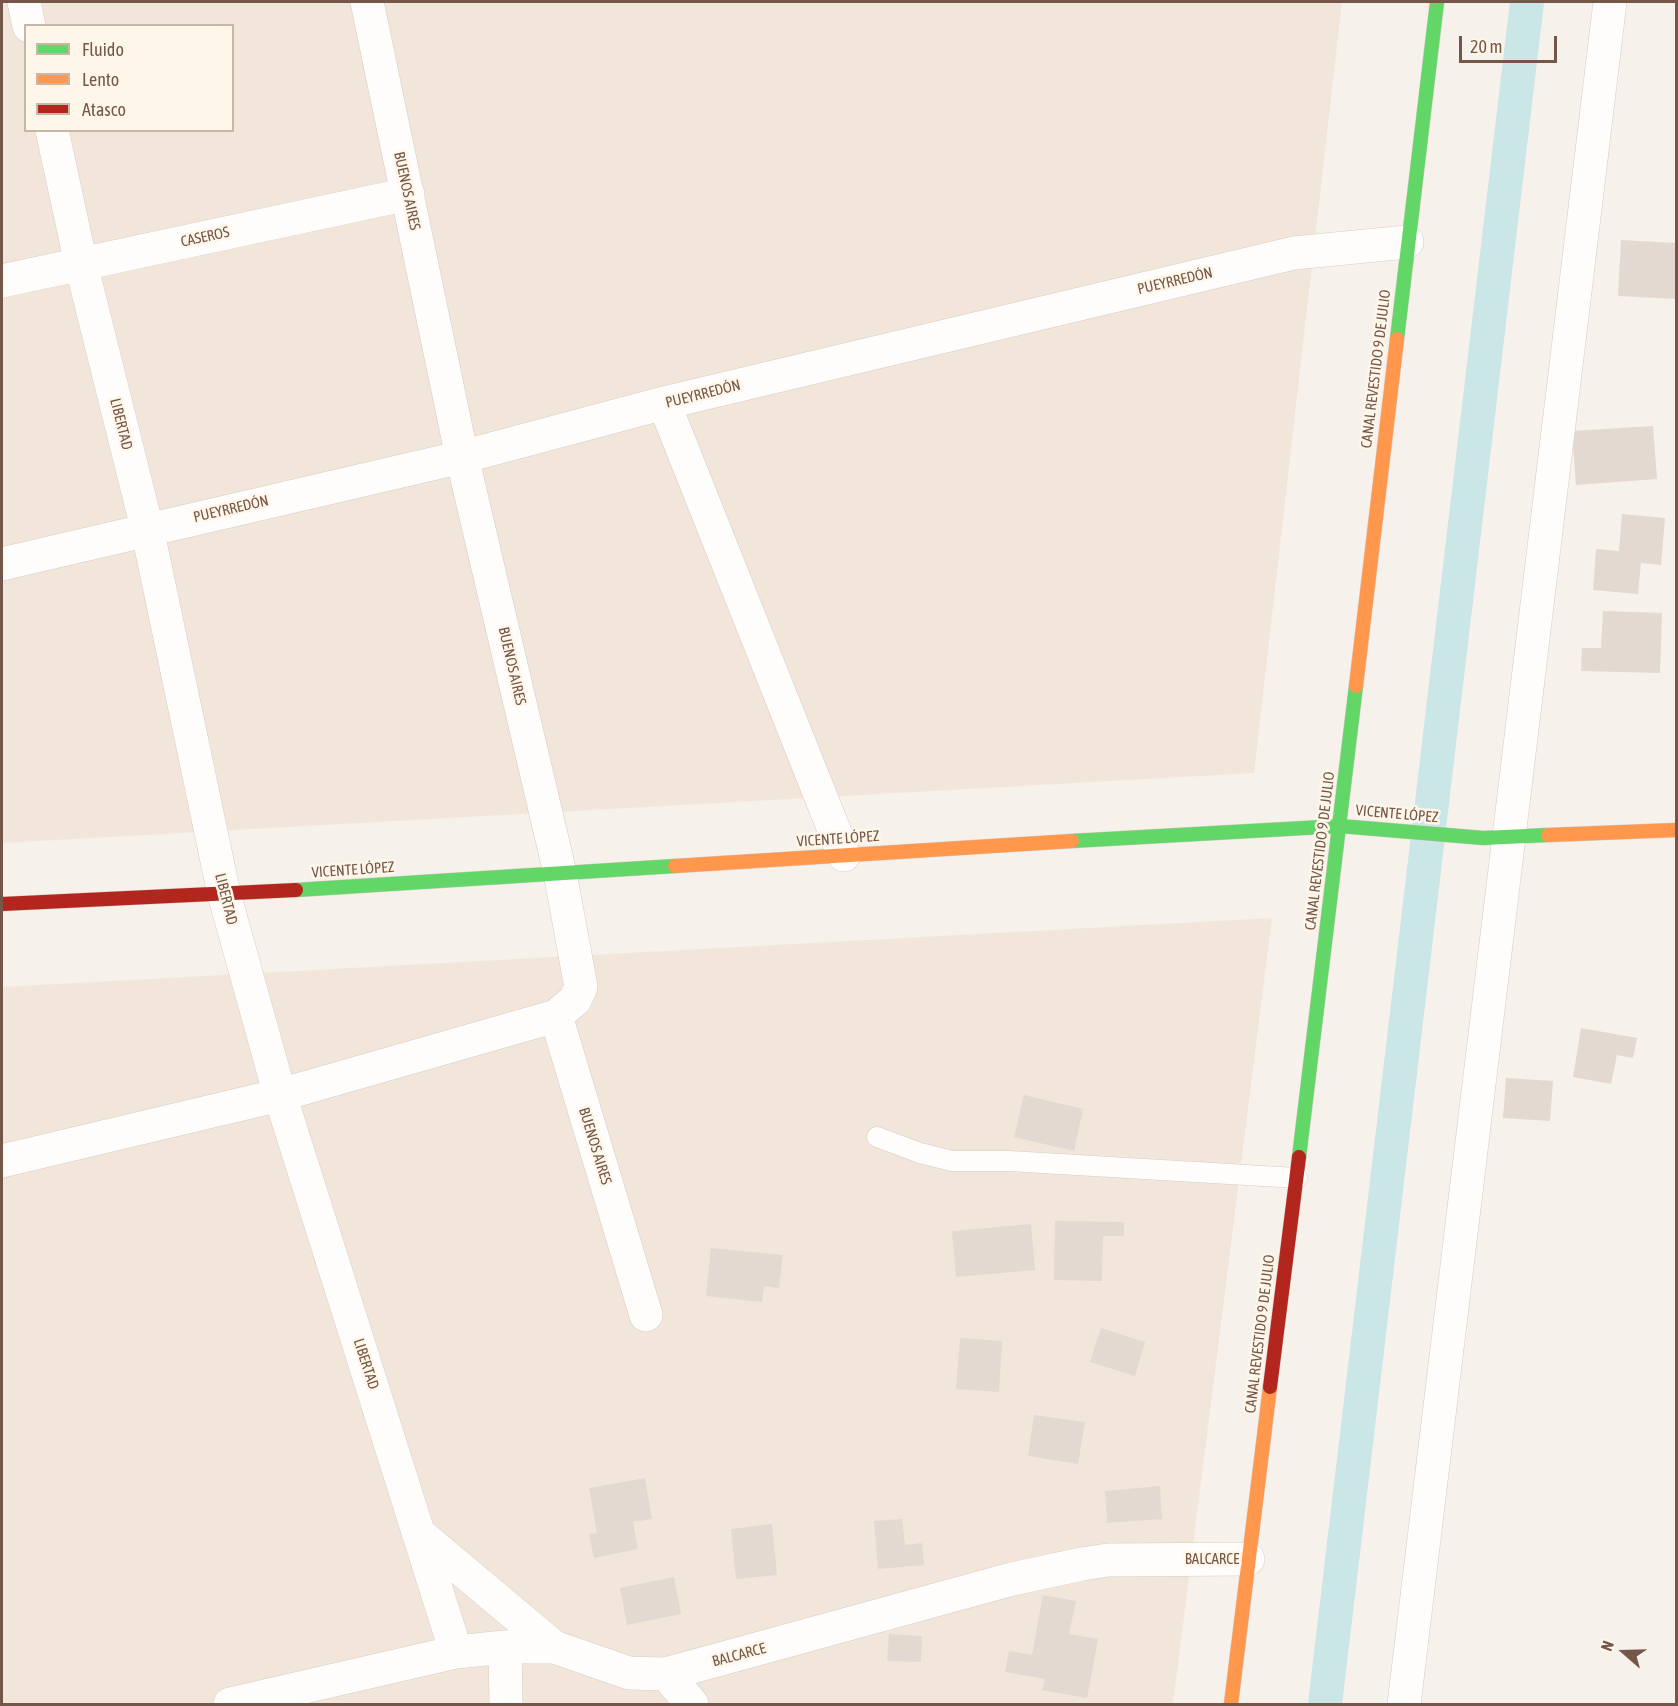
<!DOCTYPE html>
<html>
<head>
<meta charset="utf-8">
<style>
  body { margin:0 }
  #map { position:relative; width:1678px; height:1706px; overflow:hidden; background:#f6f1ea; font-family:"Asap Condensed",sans-serif }
  canvas { display:block }
  .frame { position:absolute; inset:0; border:3px solid #755749; pointer-events:none }
  .legend { position:absolute; left:24px; top:24px; width:210px; height:108px; box-sizing:border-box; background:#fff6ea; border:2px solid #c8b6aa; margin:0; padding:8px 10px; list-style:none; font-size:18px; color:#755749 }
  .legend li { display:flex; align-items:center; gap:12px; height:30px }
  .legend b { width:30px; border:2px solid #c8b6aa }
  .north { position:absolute; left:1594px; top:1622px; width:60px; height:60px; -webkit-text-stroke:4px #fff6ea; paint-order:stroke; rotate:290deg; font-size:16px; font-weight:700; line-height:24px; text-align:center; color:#755749 }
  .north::after { content:''; display:block; margin:auto; width:21px; height:27px; background:#755749; clip-path:polygon(50% 0,100% 100%,50% 72%,0 100%) }
  .scale { position:absolute; left:1459px; top:36px; width:98px; height:27px; box-sizing:border-box; border:3px solid #755749; border-top:0; padding-left:8px; font-size:18px; line-height:21px; white-space:nowrap; color:#755749; -webkit-text-stroke:4px #fff6ea; paint-order:stroke }
</style>
</head>
<body>
<div id="map">
<canvas width="1678" height="1706"></canvas>
<div class="frame"></div>
<ul class="legend">
<li><b style="height:8px;background:#63d668"></b>Fluido</li>
<li><b style="height:8px;background:#ff974d"></b>Lento</li>
<li><b style="height:8px;background:#b3261e"></b>Atasco</li>
</ul>
<div class="north">N</div>
<div class="scale">20 m</div>
</div>
<script>
const ctx = document.querySelector('canvas').getContext('2d');
ctx.lineJoin = 'round';
function paint(path, color) {
  ctx.fillStyle = color;
  ctx.fill(path, 'evenodd');
}
function strokePath(path, color, width, dash) {
  ctx.strokeStyle = color;
  ctx.lineWidth = width;
  ctx.lineCap = dash ? 'butt' : 'round';
  ctx.setLineDash(dash || []);
  ctx.stroke(path);
}
function write(font, color, halo, rows, align = 'center') {
  ctx.font = font + ' "Asap Condensed",sans-serif';
  ctx.lineWidth = 5;
  ctx.setLineDash([]);
  ctx.textBaseline = 'middle';
  ctx.strokeStyle = halo;
  ctx.fillStyle = color;
  for (const [text, x, y, turn = 0] of rows) {
    ctx.save();
    ctx.translate(x, y);
    ctx.rotate((+turn || 0) * Math.PI / 180);
    ctx.textAlign = isNaN(turn) ? turn : align;
    if (halo) ctx.strokeText(text, 0, 0);
    ctx.fillText(text, 0, 0);
    ctx.restore();
  }
}
paint(new Path2D(`
  M2,2H1342L1254,773L2,843ZM26,26H232V130H26Z
  M1272,918L1173,1704H2V987Z`), '#f2e6da');
strokePath(new Path2D(`
  M1325,1704L1527,2`), '#cbe6e7', 34);
paint(new Path2D(`
  M1621,240L1676,243V299L1618,296Z
  M1653,426L1657,479L1576,485L1572,431Z
  M1622,514L1665,518L1661,565L1641,563L1638,594L1593,590L1596,549L1619,551Z
  M1603,611L1662,613L1660,673L1581,671L1582,648H1601Z
  M1581,1028L1637,1038L1633,1058L1617,1055L1611,1084L1573,1077Z
  M1506,1078L1553,1081L1550,1121L1503,1118Z
  M1024,1095L1083,1109L1074,1151L1014,1137Z
  M1055,1221L1124,1222V1236H1103L1102,1281L1054,1280Z
  M1031,1224L1035,1270L956,1277L952,1231Z
  M711,1248L783,1255L779,1288L764,1286L762,1302L706,1296Z
  M1101,1328L1145,1342L1135,1376L1090,1362Z
  M960,1338L1002,1341L999,1392L956,1389Z
  M1034,1415L1085,1422L1078,1464L1028,1456Z
  M645,1478L652,1519L633,1522L638,1549L594,1558L589,1534L597,1533L589,1488Z
  M1160,1486L1162,1519L1107,1523L1105,1491Z
  M902,1519L905,1545L922,1543L924,1565L878,1569L874,1521Z
  M772,1524L777,1575L736,1579L731,1529Z
  M674,1577L681,1614L627,1625L620,1588Z
  M1043,1595L1076,1601L1069,1634L1098,1639L1087,1698L1042,1690L1045,1679L1005,1672L1009,1651L1032,1655Z
  M889,1634L922,1636L921,1662L887,1661Z`), '#e3d9d1');
const lane = new Path2D(`
  M877,1137L920,1153L952,1161H1009L1297,1178`);
const street = new Path2D(`
  M24,2L29,26
  M367,2L462,457L560,873L581,987L575,1000L556,1016L646,1315
  M52,130L81,264L147,528L224,894L280,1095L456,1652
  M2,281L408,194
  M664,403L844,855
  M2,564L462,457L664,403L1294,253L1407,242
  M2,1161L280,1095L556,1016
  M418,1533L554,1647
  M505,1647L506,1704
  M666,1674L692,1704
  M230,1704L456,1652L505,1647H554L629,1673L666,1674L1012,1579L1082,1564L1108,1560L1248,1559
  M1404,1704L1610,2`);
const fast = new Path2D(`
  M1397,339L1437,2
  M1072,841L1340,826L1483,838L1548,835
  M296,890L675,866
  M1299,1157L1356,686`);
const slow = new Path2D(`
  M1356,686L1397,339
  M1548,835L1676,830
  M675,866L1072,841
  M1231,1704L1270,1387`);
const jam = new Path2D(`
  M2,904L296,890
  M1270,1387L1299,1157`);
strokePath(lane, '#d5ccc6', 21);
strokePath(street, '#d5ccc6', 34);
strokePath(fast, '#d6ccc6', 15);
strokePath(slow, '#d6ccc6', 15);
strokePath(jam, '#d6ccc6', 15);
strokePath(lane, '#fefdfc', 20);
strokePath(street, '#fefdfc', 33);
strokePath(fast, '#63d668', 14);
strokePath(slow, '#ff974d', 14);
strokePath(jam, '#b3261e', 14);
write('15px', '#755749', '#fff6ea', [
  ["BUENOS AIRES",407,191,78],
  ["CASEROS",205,237,-12],
  ["PUEYRREDÓN",1175,281,-13],
  ["CANAL REVESTIDO 9 DE JULIO",1376,369,-83],
  ["PUEYRREDÓN",703,394,-14],
  ["LIBERTAD",121,424,76],
  ["PUEYRREDÓN",231,509,-13],
  ["BUENOS AIRES",512,666,77],
  ["VICENTE LÓPEZ",1397,814,5],
  ["VICENTE LÓPEZ",838,839,-4],
  ["CANAL REVESTIDO 9 DE JULIO",1320,851,-83],
  ["VICENTE LÓPEZ",353,870,-4],
  ["LIBERTAD",226,899,76],
  ["BUENOS AIRES",595,1146,73],
  ["CANAL REVESTIDO 9 DE JULIO",1260,1334,-83],
  ["LIBERTAD",366,1364,72],
  ["BALCARCE",1212,1559],
  ["BALCARCE",739,1655,-15]
]);
</script>
</body>
</html>
